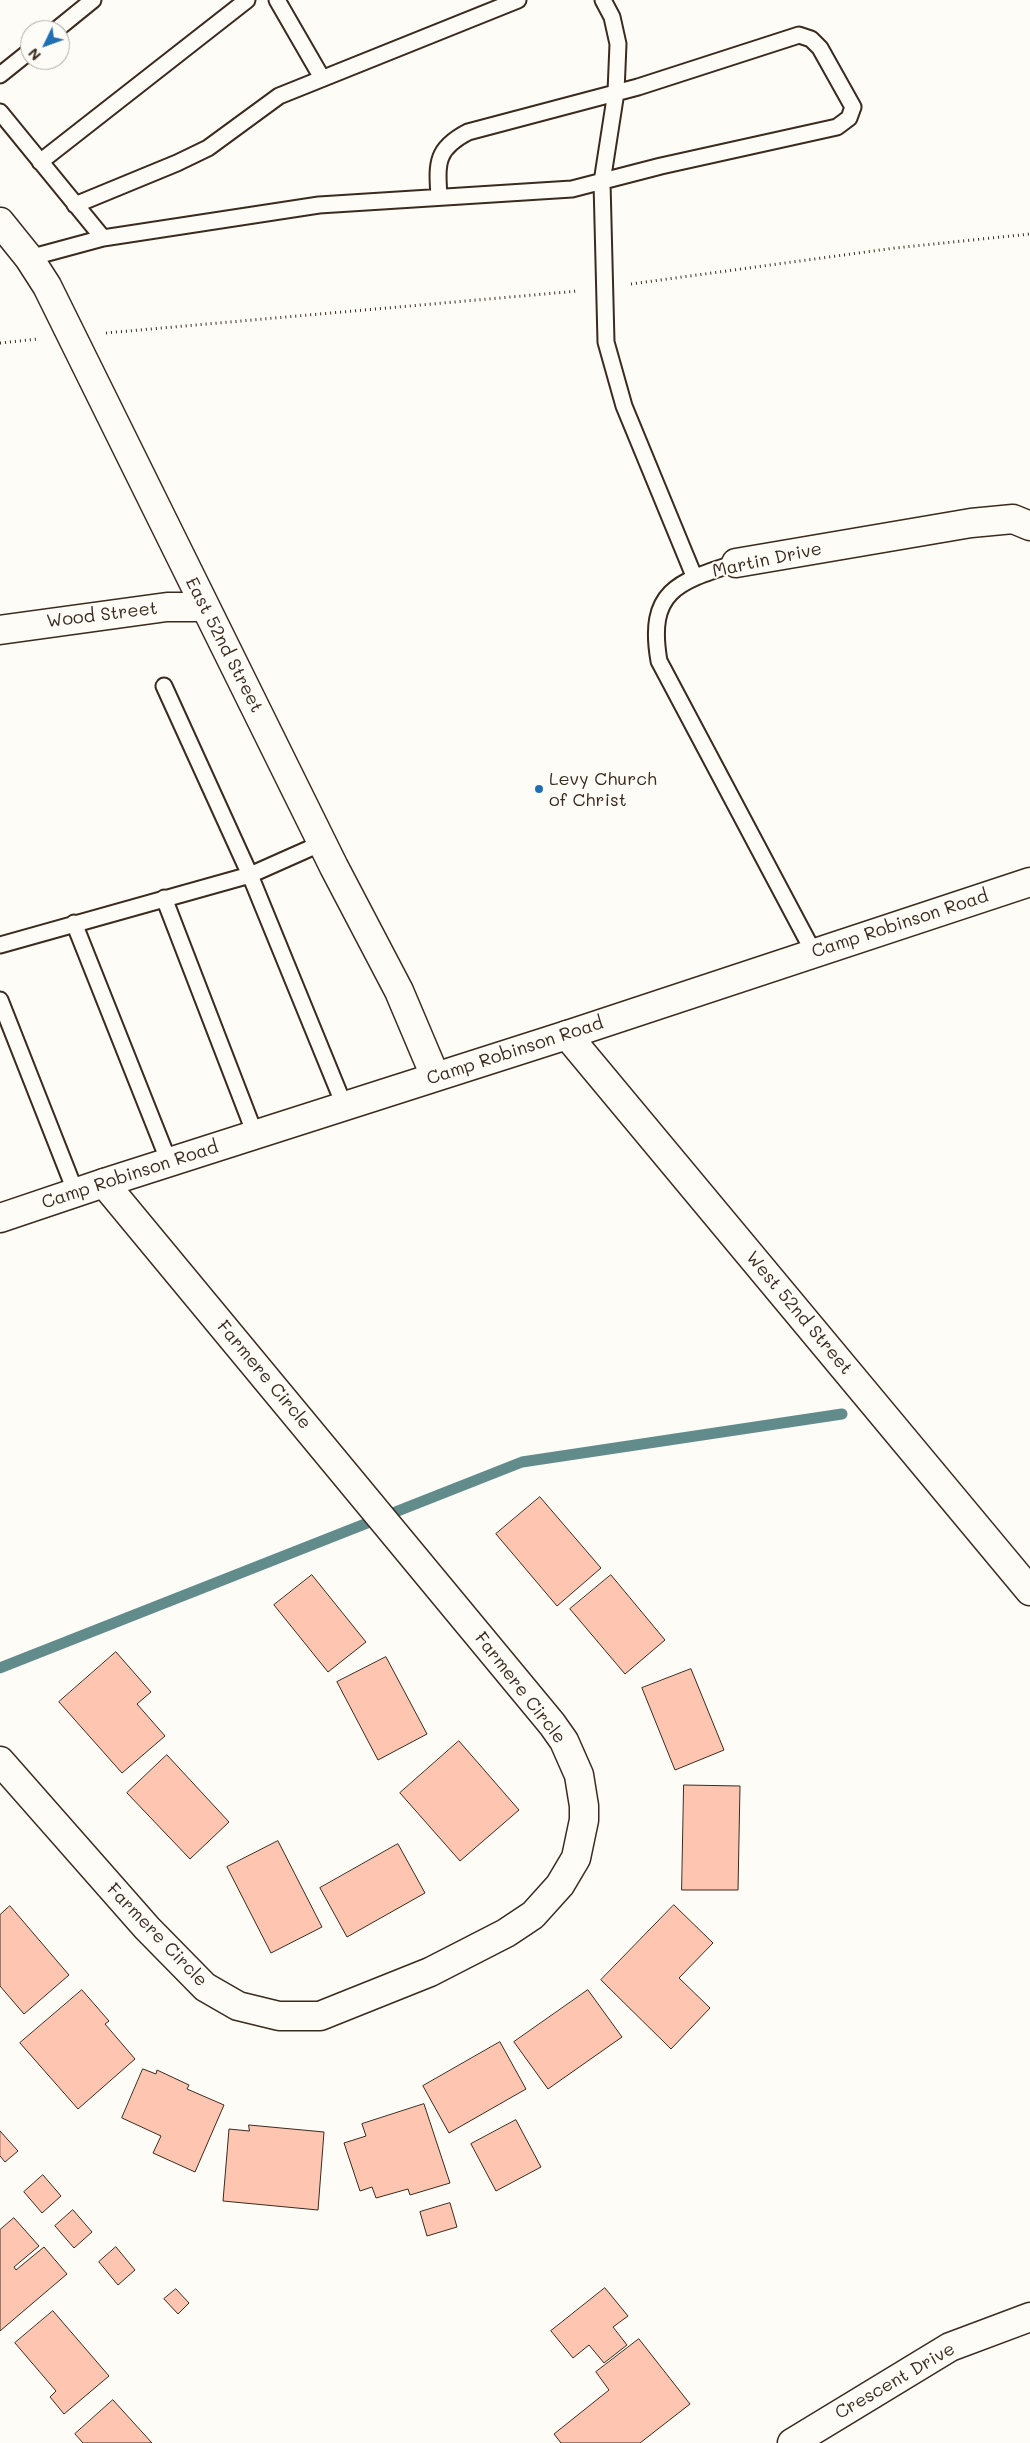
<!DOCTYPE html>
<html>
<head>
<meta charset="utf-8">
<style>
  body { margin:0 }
  #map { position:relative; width:1030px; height:2443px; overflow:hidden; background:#fdfcf7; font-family:Mali,sans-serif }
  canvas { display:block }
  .north { position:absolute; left:20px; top:20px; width:50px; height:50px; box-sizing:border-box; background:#fdfcf7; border:1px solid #afa8a0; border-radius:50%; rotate:228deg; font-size:14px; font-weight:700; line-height:20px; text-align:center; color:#3b2a1e }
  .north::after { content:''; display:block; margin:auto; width:18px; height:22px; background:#1f6fb2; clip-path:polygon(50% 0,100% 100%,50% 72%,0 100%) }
</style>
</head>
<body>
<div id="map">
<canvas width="1030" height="2443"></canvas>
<div class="north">N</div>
</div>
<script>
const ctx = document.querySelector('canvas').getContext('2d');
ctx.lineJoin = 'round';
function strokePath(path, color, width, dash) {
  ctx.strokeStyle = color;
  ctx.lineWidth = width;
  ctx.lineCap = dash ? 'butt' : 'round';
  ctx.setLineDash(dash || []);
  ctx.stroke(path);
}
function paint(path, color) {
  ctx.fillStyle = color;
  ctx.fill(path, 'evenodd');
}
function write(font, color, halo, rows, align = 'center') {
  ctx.font = font + ' Mali,sans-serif';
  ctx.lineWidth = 4.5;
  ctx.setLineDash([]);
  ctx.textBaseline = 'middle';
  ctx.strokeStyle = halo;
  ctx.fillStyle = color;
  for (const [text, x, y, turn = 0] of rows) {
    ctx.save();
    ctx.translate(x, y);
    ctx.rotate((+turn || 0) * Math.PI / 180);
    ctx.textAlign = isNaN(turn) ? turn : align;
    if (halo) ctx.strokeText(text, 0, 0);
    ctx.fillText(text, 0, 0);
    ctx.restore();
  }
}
strokePath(new Path2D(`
  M0,1668L522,1462L842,1414`), '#628c8c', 11);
const building = new Path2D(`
  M540,1497L601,1568L557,1606L496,1534Z
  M312,1575L366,1642L328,1672L274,1605Z
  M611,1575L665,1640L625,1674L570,1609Z
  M116,1652L151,1692L137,1704L165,1736L122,1773L59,1702Z
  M386,1657L427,1734L378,1760L337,1682Z
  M691,1669L724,1750L675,1770L642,1688Z
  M459,1741L519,1810L460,1861L400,1793Z
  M167,1755L229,1822L190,1859L127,1793Z
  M684,1785L740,1786L738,1890H682Z
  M278,1841L322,1927L271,1953L227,1867Z
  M398,1844L425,1893L347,1937L320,1888Z
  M674,1905L713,1943L679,1978L710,2008L671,2049L601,1980Z
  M10,1906L69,1975L24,2014L0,1986V1915Z
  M82,1990L109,2021L105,2024L135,2059L78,2109L20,2043Z
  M588,1990L622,2037L548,2089L514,2042Z
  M500,2042L526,2089L449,2133L423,2086Z
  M143,2069L156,2074L157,2070L189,2085L187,2089L224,2105L195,2172L153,2153L161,2136L122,2118Z
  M424,2104L450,2183L410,2195L408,2189L376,2198L372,2187L360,2191L344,2143L366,2136L362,2124Z
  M516,2120L541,2167L496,2191L471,2144Z
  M249,2125L324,2132L318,2210L223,2201L229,2129L249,2131Z
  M0,2131L18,2151L5,2162L0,2156Z
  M43,2175L61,2196L42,2213L24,2192Z
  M450,2203L457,2227L427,2236L420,2212Z
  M73,2210L92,2232L74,2248L55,2226Z
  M14,2218L39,2246L14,2267L16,2270L44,2247L67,2274L0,2331V2230Z
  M116,2247L135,2270L118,2285L99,2262Z
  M605,2288L628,2316L613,2327L627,2345L604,2363L589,2345L573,2358L551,2331Z
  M176,2289L189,2303L178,2314L164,2299Z
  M53,2311L109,2376L64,2414L50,2397L56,2391L15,2343Z
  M639,2339L690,2404L640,2443H561L554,2434L609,2390L596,2372Z
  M113,2400L152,2443H83L75,2434Z`);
paint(building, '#fec6b1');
strokePath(building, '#3b2a1e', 1);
const service = new Path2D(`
  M277,0L322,78
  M603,0L612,17L618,44L616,92L602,182L606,342L624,406L694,576
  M56,30L93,0
  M0,75L30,51
  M0,112L103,238
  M40,162L247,0
  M75,205L177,163L208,148L279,96L518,0
  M29,258L103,238L319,205L572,189L661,166L837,127L849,118L853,107L820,48L811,39L799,35L638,87L468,132C435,149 437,164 439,197
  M736,563C677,582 647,591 659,661L814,953
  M164,686L250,875L344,1105
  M164,898L255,1134
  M74,923L169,1162
  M0,945L250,875L322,843
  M0,1000L76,1193`);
const minor = new Path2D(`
  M0,222L29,258L47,286L334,867L399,991L435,1076
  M736,563L971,523L1013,519L1030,526
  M0,630L167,607H204
  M567,1035L1030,1591
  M0,1761L147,1928L205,1987L238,2006L279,2016H320L430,1972L506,1933L533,1915L560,1885L576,1858L584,1820V1806L579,1775L564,1741L552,1724L104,1183
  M792,2443L950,2347L1030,2317`);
const secondary = new Path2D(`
  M0,1218L104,1183L567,1035L1030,882`);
strokePath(service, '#3b2a1e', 19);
strokePath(minor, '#3b2a1e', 31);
strokePath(secondary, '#3b2a1e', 31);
strokePath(new Path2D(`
  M631,284L895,248L1030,234
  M106,333L578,291
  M0,343L38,339`), '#3b2a1e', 3, [1, 4]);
strokePath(service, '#fdfcf7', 15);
strokePath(minor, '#fdfcf7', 28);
strokePath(secondary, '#fdfcf7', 28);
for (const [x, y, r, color] of [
  [539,789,5,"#1f6fb2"]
]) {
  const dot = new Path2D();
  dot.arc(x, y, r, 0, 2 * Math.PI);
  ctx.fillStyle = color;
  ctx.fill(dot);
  strokePath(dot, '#fdfcf7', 2);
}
write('18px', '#3b2a1e', '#fdfcf7', [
  ["Martin Drive",767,560,-12],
  ["Wood Street",102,615,-7],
  ["East 52nd Street",224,645,63],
  ["Camp Robinson Road",900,924,-18],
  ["Camp Robinson Road",515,1051,-18],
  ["Camp Robinson Road",130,1175,-18],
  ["West 52nd Street",799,1313,50],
  ["Farmere Circle",264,1375,50],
  ["Farmere Circle",520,1688,52],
  ["Farmere Circle",157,1935,46],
  ["Crescent Drive",895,2381,-30]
]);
write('18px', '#3b2a1e', '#fdfcf7', [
  ["Levy Church",549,779],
  ["of Christ",549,800]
], 'left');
</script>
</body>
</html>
